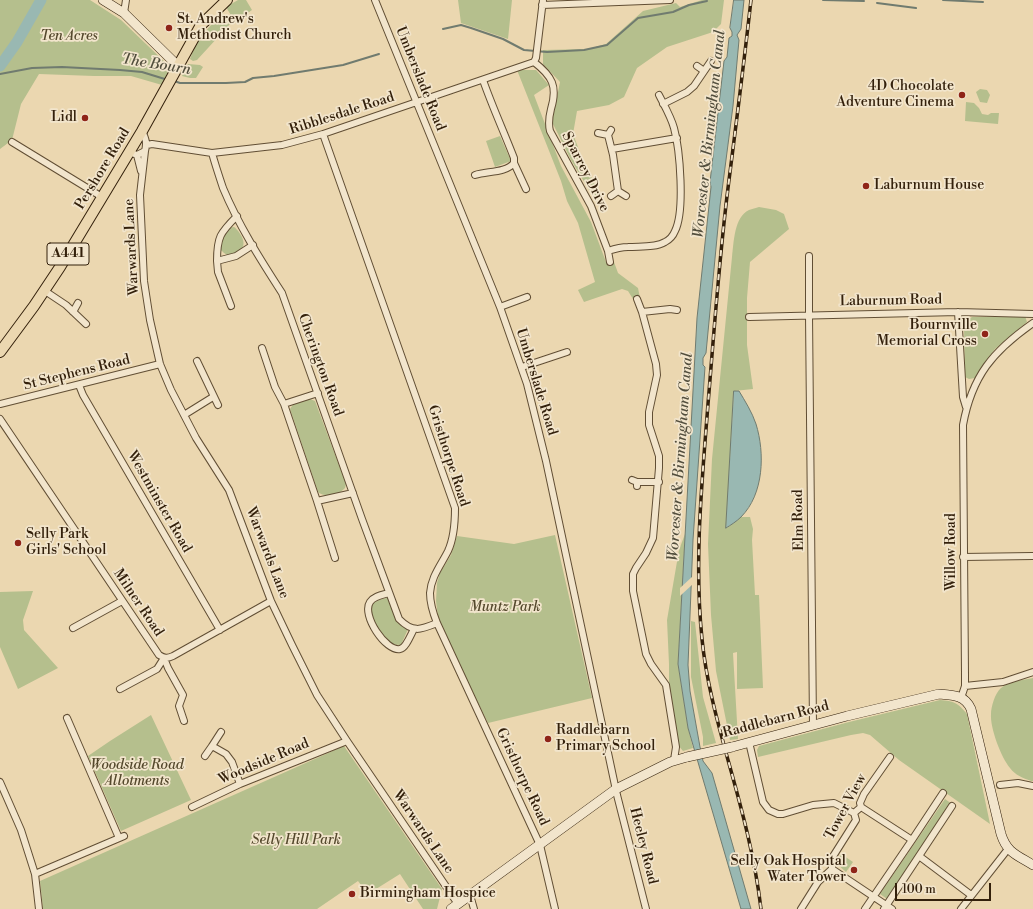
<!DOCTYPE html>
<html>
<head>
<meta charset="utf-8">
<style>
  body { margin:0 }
  #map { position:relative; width:1033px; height:909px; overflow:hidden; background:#ebd7b0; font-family:"Libre Bodoni",serif }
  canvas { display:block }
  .scale { position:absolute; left:895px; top:883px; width:96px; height:18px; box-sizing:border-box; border:2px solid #33200b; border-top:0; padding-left:5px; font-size:12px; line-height:14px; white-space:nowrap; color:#33200b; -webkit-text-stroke:3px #f2e5cc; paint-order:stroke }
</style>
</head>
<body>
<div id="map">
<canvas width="1033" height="909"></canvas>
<div class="scale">100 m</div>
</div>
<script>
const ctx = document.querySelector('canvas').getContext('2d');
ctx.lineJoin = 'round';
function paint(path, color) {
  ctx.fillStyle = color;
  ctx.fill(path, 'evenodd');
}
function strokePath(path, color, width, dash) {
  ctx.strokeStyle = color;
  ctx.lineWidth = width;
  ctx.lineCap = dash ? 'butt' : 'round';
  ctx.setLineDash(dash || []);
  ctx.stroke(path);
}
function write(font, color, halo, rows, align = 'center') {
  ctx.font = font + ' "Libre Bodoni",serif';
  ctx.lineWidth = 3.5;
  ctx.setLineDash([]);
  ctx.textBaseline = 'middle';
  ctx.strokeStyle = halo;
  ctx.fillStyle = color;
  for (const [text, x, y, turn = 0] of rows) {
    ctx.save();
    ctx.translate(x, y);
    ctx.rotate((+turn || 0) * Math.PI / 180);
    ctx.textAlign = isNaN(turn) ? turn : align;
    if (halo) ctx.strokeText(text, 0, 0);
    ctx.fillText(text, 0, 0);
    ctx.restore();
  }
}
paint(new Path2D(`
  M0,0H90L121,20L170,67L162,85L131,76H94L39,74L21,104L12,140L0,149Z
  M238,0H246L252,10L235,22L226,7Z
  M458,0H512L508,39L461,23Z
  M702,0H724L721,24L713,32L667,47L637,68L624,97L609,105L577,111L573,134L584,163L596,186L597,203L571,160L552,122L560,82L543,64V50L588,49L606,44L643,11L676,3L680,7Z
  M222,14L230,24L197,60L193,61L190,59C196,41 208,27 222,14Z
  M188,64L200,65L203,67L196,78H190L182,76Z
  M517,70H536L549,85L534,95L561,166L591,222L606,262H614L618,273L638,288L640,298L633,299L628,291L622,289L584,302L578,290L595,282L578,223L567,201L561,181Z
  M980,89L987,90L990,95L987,103L980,102L976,92Z
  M966,102L974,103L979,108L982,114L988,115L991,113H999L998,124L965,121Z
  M500,136L511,161L495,167L486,141Z
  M759,207L776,210L784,214L789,229L750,262L747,298V345L753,389L734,391L727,528L741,517H750L753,529L752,540L755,595H759L763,688L737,689V652L733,653L738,739L730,740L716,671L711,615L708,544L712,459L732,257C734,242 734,217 749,210C752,209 756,208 759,207Z
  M234,227C238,230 239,232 242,237C247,249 239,251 229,256L224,253L219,248C222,240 224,228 234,227Z
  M1025,316L1027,322L995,349L975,378L969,379L965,377L964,326L967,320L972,317Z
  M310,399L315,401L346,484L345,488C339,495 325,498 318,492L290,409L294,403Z
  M685,534L678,664L688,728L693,748L683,751L678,745L673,706L669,688V664L667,620L679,550Z
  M555,535L592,698L488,723L456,658L438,617L436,601L437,583L440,573L451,555L457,536L514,544Z
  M33,591L23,620L24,630L58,668L18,689L0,647V592Z
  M389,597C393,609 395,625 408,629L401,645C386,647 363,618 372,605C376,600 383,599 389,597Z
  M691,621L695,622L703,697L716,743L703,746V737L691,677Z
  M1033,678V781H1031C1023,778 1015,775 1010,768C1001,757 990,728 991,714C991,707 995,693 1001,688C1009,681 1023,680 1033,678Z
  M940,700C954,701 958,703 967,714L990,824L899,760L870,735L863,733L851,735L758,757L757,750L759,746L849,722Z
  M151,715L191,800L121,831L88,756L110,741Z
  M344,746L442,889L437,909H423L400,874L368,894L358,881L317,909H43L40,881Z
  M945,799L952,804L887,899L880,894Z
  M841,854L853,862L846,872L837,864L839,858Z`), '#b5bf8d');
const water = new Path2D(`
  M734,0H744L741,29L737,35L739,40L733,106L720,206L706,353L703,358V365L705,367L693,540L688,665L690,691L700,747L703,761L712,773L751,909H741L688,728L678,664L697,318L711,187L710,182L724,61L727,57L729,38L732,36V32L730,28Z
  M734,391H739C745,401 752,412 756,424C765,453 764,494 741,517C737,521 731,525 726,528Z`);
paint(water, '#99b8b2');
strokePath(water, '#707b6f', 1);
paint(new Path2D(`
  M693,576V584L680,596V588Z`), '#ebd7b0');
strokePath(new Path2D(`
  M823,0L864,1
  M943,0L983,2
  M877,3L916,8
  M443,29L461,25L471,28L503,39L524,50L547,52L584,50L607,45L638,18L673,12L689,5L707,1
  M0,74L32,68L62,67L120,70L142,72L168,80
  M174,81L180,83H226L245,82L253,78L274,76L343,65L379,54`), '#707b6f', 2);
strokePath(new Path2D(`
  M0,66L17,42L41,0`), '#99b8b2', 11);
const street = new Path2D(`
  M375,0L500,307L527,384L546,461L617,795L646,909
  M542,5L670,0
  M124,13L126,0
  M534,62C552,76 558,86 551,109C549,117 548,123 550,131L591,206L608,251L610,262
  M534,62L536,58L543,0
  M697,66L704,71
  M483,80C492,106 504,132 514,158V163L526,189
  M663,104L687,92L694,86L711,61
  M598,133L608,135
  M323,134L455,508C455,522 454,538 448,551C441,565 431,577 430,593C430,604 433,613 437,623L540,845L555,909
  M12,142L102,197
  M147,145L152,144L212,153L282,145L323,134L534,62
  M612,149L677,138
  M145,151L140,195L144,281L150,320L160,364L171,390L196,438L229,490L271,601L292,645L317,695L347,741L458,904
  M129,152L137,155L145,151C147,143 146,139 142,131
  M212,153C215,164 219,176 223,188C238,224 260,259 282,293L362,519L399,619C413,633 420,630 437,623
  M137,155L141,171
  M475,175C487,171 506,173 514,163
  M618,191L626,196
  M611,196L618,191L613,155L608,135L611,130
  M237,216C220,233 217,237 217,261L236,256L253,245
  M608,251C614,249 621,247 628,247C640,246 655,248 665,242C669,240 673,236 675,231C685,211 680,150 674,128C671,117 664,105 659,95
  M809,256V315
  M217,261L218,272L231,306
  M45,291L66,305L86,324
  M637,299L642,312L656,364L657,375L649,412V425L659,456V468L653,538L646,553L636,568L633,574V591L646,654L651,664L666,685L676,747L674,760
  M500,307L527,297
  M73,312L78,303
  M642,312L670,309L677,310
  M958,312L963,397L966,407
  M809,315L813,725
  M749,317L958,312L1033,314
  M262,348L275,387L284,404L317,501L353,493
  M197,361L218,405
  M522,367L567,352
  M79,385L83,395L220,630
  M0,404L160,364
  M284,404L318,393
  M184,415L213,397
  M0,419L159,655C164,658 167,659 173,656L271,601
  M632,480L637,482V486
  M637,482H659
  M317,501L335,558
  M963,557L1033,556
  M389,593C382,595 374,596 370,602C361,615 386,652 400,649C406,648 411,634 414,629
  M73,628L122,601
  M164,658L168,668L183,695L179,706L184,721
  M965,686L1003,682L1033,672
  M120,689L157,669L164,658
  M961,698L965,686V675L963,425C972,376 993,351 1033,323
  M67,718L119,838
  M749,742L763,802L769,810L778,814H783L813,805L834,803L854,813
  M212,746L221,732
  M205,756L212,746L226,754L232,762L240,784
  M0,782L21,830L35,874L39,909
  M1000,785L1018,783L1033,786
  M192,807L240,784L347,741
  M861,807L912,840L865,909
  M912,840L943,793
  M919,856L971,895
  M832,869L892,909
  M35,874L124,836
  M470,895L474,909
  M801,909L818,882L832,869V858L856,820L854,813L861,807L860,803L864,794L890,757
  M884,909L952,806
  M961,909L1008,849`);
const secondary = new Path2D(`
  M103,0L124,13L178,66
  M732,747L847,716L939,694C953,695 965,695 971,709L1001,834C1007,853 1017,855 1033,865
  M451,909L616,789L670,762L687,757`);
const primary = new Path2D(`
  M0,352L34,306L60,267L142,131L201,25L227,0`);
strokePath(street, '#614e34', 8);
strokePath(secondary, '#33200b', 10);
strokePath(primary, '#33200b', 12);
strokePath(street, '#f2e5cc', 6);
strokePath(secondary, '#f2e5cc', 9);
strokePath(primary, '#ebd7b0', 10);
const rail = new Path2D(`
  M751,0C744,63 736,125 728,188C719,260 714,332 708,404C702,482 694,561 702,639C706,680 717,720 728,760C742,810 755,858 761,909`);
strokePath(rail, '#33200b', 3.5);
strokePath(rail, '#f2e5cc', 2, [6]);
const secondaryBridge = new Path2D(`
  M687,757L732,747`);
strokePath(secondaryBridge, '#33200b', 10, []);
strokePath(secondaryBridge, '#f2e5cc', 9);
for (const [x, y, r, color] of [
  [169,28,4,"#8f2418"],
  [962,95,4,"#8f2418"],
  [85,118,4,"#8f2418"],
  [866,186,4,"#8f2418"],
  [985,334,4,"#8f2418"],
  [18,543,4,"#8f2418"],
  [548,739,4,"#8f2418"],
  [854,870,4,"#8f2418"],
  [352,894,4,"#8f2418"]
]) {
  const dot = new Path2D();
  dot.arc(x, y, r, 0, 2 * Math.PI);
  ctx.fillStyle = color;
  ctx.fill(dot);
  strokePath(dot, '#f2e5cc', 1.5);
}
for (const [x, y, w] of [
  [68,254,42]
]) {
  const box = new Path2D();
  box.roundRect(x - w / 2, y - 11, w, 22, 3);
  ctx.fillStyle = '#f2e5cc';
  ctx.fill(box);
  strokePath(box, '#33200b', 1);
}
write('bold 13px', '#33200b', null, [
  ["A441",68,254]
]);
write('14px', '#33200b', '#f2e5cc', [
  ["St. Andrew's",177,20],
  ["Methodist Church",177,36],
  ["4D Chocolate",954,87,"right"],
  ["Adventure Cinema",954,103,"right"],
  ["Lidl",77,118,"right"],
  ["Laburnum House",874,186],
  ["Bournville",977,326,"right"],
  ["Memorial Cross",977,342,"right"],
  ["Selly Park",26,535],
  ["Girls' School",26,551],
  ["Raddlebarn",556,731],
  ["Primary School",556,747],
  ["Selly Oak Hospital",846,862,"right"],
  ["Water Tower",846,878,"right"],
  ["Birmingham Hospice",360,894]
], 'left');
write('italic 14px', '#54482c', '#f2e5cc', [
  ["Ten Acres",69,37],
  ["Muntz Park",505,608],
  ["Woodside Road",137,766],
  ["Allotments",137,782],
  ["Selly Hill Park",296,841]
]);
write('14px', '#33200b', '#f2e5cc', [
  ["Umberslade Road",420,79,68],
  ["Ribblesdale Road",342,114,-18],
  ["Pershore Road",103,169,-59],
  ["Sparrey Drive",585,172,63],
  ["Warwards Lane",132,247,-93],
  ["Laburnum Road",891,301,-1],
  ["Cherington Road",320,365,70],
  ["St Stephens Road",77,373,-14],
  ["Umberslade Road",536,382,73],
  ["Gristhorpe Road",448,456,72],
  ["Westminster Road",159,502,60],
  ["Elm Road",799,520,-91],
  ["Willow Road",952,552,-90],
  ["Warwards Lane",267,553,69],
  ["Milner Road",138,603,56],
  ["Raddlebarn Road",776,720,-15],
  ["Woodside Road",264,762,-23],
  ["Gristhorpe Road",522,777,65],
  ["Tower View",846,807,-62],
  ["Warwards Lane",423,832,56],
  ["Heeley Road",643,846,76]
]);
write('italic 15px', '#524e3d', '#f2e5cc', [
  ["The Bourn",156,65,9],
  ["Worcester & Birmingham Canal",710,134,-84],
  ["Worcester & Birmingham Canal",681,457,-86]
]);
</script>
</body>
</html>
